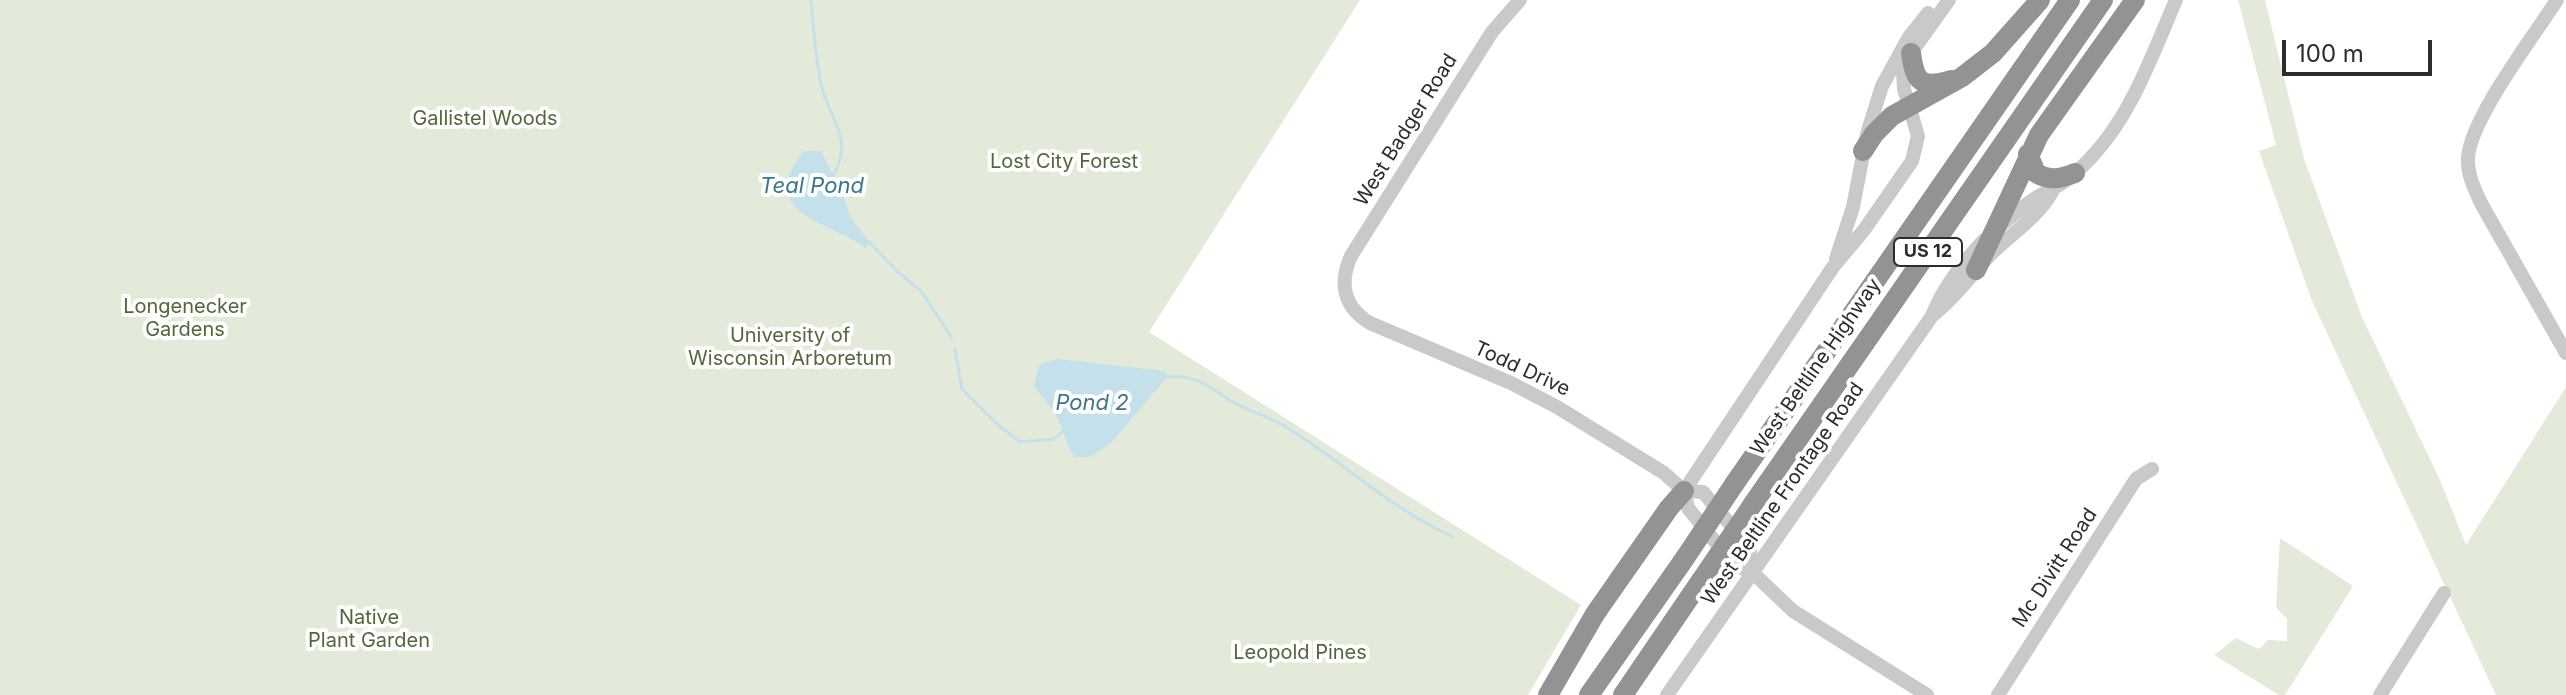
<!DOCTYPE html>
<html>
<head>
<meta charset="utf-8">
<style>
  body { margin:0 }
  #map { position:relative; width:2566px; height:695px; overflow:hidden; background:#fff; font-family:Inter,sans-serif }
  canvas { display:block }
  .scale { position:absolute; left:2282px; top:40px; width:150px; height:36px; box-sizing:border-box; border:4px solid #2c2c2c; border-top:0; padding-left:10px; font-size:24px; line-height:28px; white-space:nowrap; color:#2c2c2c; -webkit-text-stroke:6px #fff; paint-order:stroke }
</style>
</head>
<body>
<div id="map">
<canvas width="2566" height="695"></canvas>
<div class="scale">100 m</div>
</div>
<script>
const ctx = document.querySelector('canvas').getContext('2d');
ctx.lineJoin = 'round';
function paint(path, color) {
  ctx.fillStyle = color;
  ctx.fill(path, 'evenodd');
}
function strokePath(path, color, width, dash) {
  ctx.strokeStyle = color;
  ctx.lineWidth = width;
  ctx.lineCap = dash ? 'butt' : 'round';
  ctx.setLineDash(dash || []);
  ctx.stroke(path);
}
function write(font, color, halo, rows, align = 'center') {
  ctx.font = font + ' Inter,sans-serif';
  ctx.lineWidth = 8;
  ctx.setLineDash([]);
  ctx.textBaseline = 'middle';
  ctx.strokeStyle = halo;
  ctx.fillStyle = color;
  for (const [text, x, y, turn = 0] of rows) {
    ctx.save();
    ctx.translate(x, y);
    ctx.rotate((+turn || 0) * Math.PI / 180);
    ctx.textAlign = isNaN(turn) ? turn : align;
    if (halo) ctx.strokeText(text, 0, 0);
    ctx.fillText(text, 0, 0);
    ctx.restore();
  }
}
paint(new Path2D(`
  M0,0H1360L1149,332L1581,605L1528,695H0Z
  M2238,0H2265L2304,159L2362,317L2440,480L2466,545L2566,387V695H2496L2312,301L2259,151L2276,145Z
  M2280,538L2353,586L2285,695H2279L2214,655L2236,638L2259,649L2268,640L2287,641V619L2276,607Z`), '#e4ead9');
paint(new Path2D(`
  M804,151H821L841,190L851,218L870,242L866,248C859,244 852,239 844,235C803,216 764,201 804,151Z
  M1057,359L1165,371L1168,376L1111,443L1090,457H1075C1067,446 1066,438 1061,426C1055,411 1045,399 1034,387L1039,365Z`), '#c4e0eb');
strokePath(new Path2D(`
  M811,0C814,29 815,60 822,88C831,121 855,141 832,177
  M869,242L898,272L921,291L952,338
  M955,349L962,389L996,423L1020,442L1054,439L1064,430
  M1167,377C1198,374 1208,387 1233,402C1251,412 1271,418 1288,428C1344,463 1393,510 1453,537`), '#c4e0eb', 3);
strokePath(new Path2D(`
  M1520,0L1492,32L1351,256C1339,283 1343,307 1370,323L1511,383L1557,407L1664,473L1684,491L1688,508L1734,565L1752,572L1793,611L1927,695
  M2557,0C2534,36 2470,119 2468,158C2467,175 2475,190 2482,205L2566,353
  M2000,226C2012,216 2025,204 2039,196C2052,189 2063,184 2075,173C2128,127 2149,62 2176,0
  M1836,259L1853,207L1867,134L1882,86L1909,37L1928,13
  M1933,315C1955,298 1971,275 1990,255C2010,235 2038,217 2052,192
  M1684,491L1833,267L1864,230L1912,161L1918,136L1904,89L1903,71L1911,53L1949,0
  M1684,491L1703,492L1750,548L1752,572
  M1667,695L1932,316C1943,287 1963,262 1984,240
  M1998,695L2136,479L2152,469
  M2380,695L2444,593`), '#c9c9c9', 14);
strokePath(new Path2D(`
  M1911,53C1915,82 1921,89 1951,80
  M1863,151L1874,134L1892,116L1962,77L1993,53L2040,0
  M2028,154L2036,173C2050,181 2060,179 2075,173
  M1976,270L2039,135L2135,0
  M1735,483L2070,0
  M1753,504L2103,0
  M1548,695L1595,614L1669,508L1684,491
  M1589,695L1685,558
  M1623,695L1702,579`), '#939393', 20);
strokePath(new Path2D(`
  M1685,558L1735,483
  M1702,579L1753,504`), '#939393', 20);
for (const [x, y, w] of [
  [1928,252,68]
]) {
  const box = new Path2D();
  box.roundRect(x - w / 2, y - 14, w, 28, 6);
  ctx.fillStyle = '#fff';
  ctx.fill(box);
  strokePath(box, '#2c2c2c', 2);
}
write('bold 18px', '#2c2c2c', null, [
  ["US 12",1928,252]
]);
write('20px', '#546739', '#fff', [
  ["Gallistel Woods",485,119],
  ["Lost City Forest",1064,162],
  ["Longenecker",185,307],
  ["Gardens",185,330],
  ["University of",790,336],
  ["Wisconsin Arboretum",790,359],
  ["Native",369,618],
  ["Plant Garden",369,641],
  ["Leopold Pines",1300,653]
]);
write('20px', '#2c2c2c', '#fff', [
  ["West Badger Road",1406,130,-58],
  ["West Beltline Highway",1816,367,-55],
  ["Todd Drive",1522,369,25],
  ["West Beltline Frontage Road",1783,494,-55],
  ["Mc Divitt Road",2055,568,-57]
]);
write('italic 22px', '#3a778e', '#fff', [
  ["Teal Pond",812,186],
  ["Pond 2",1092,403]
]);
</script>
</body>
</html>
